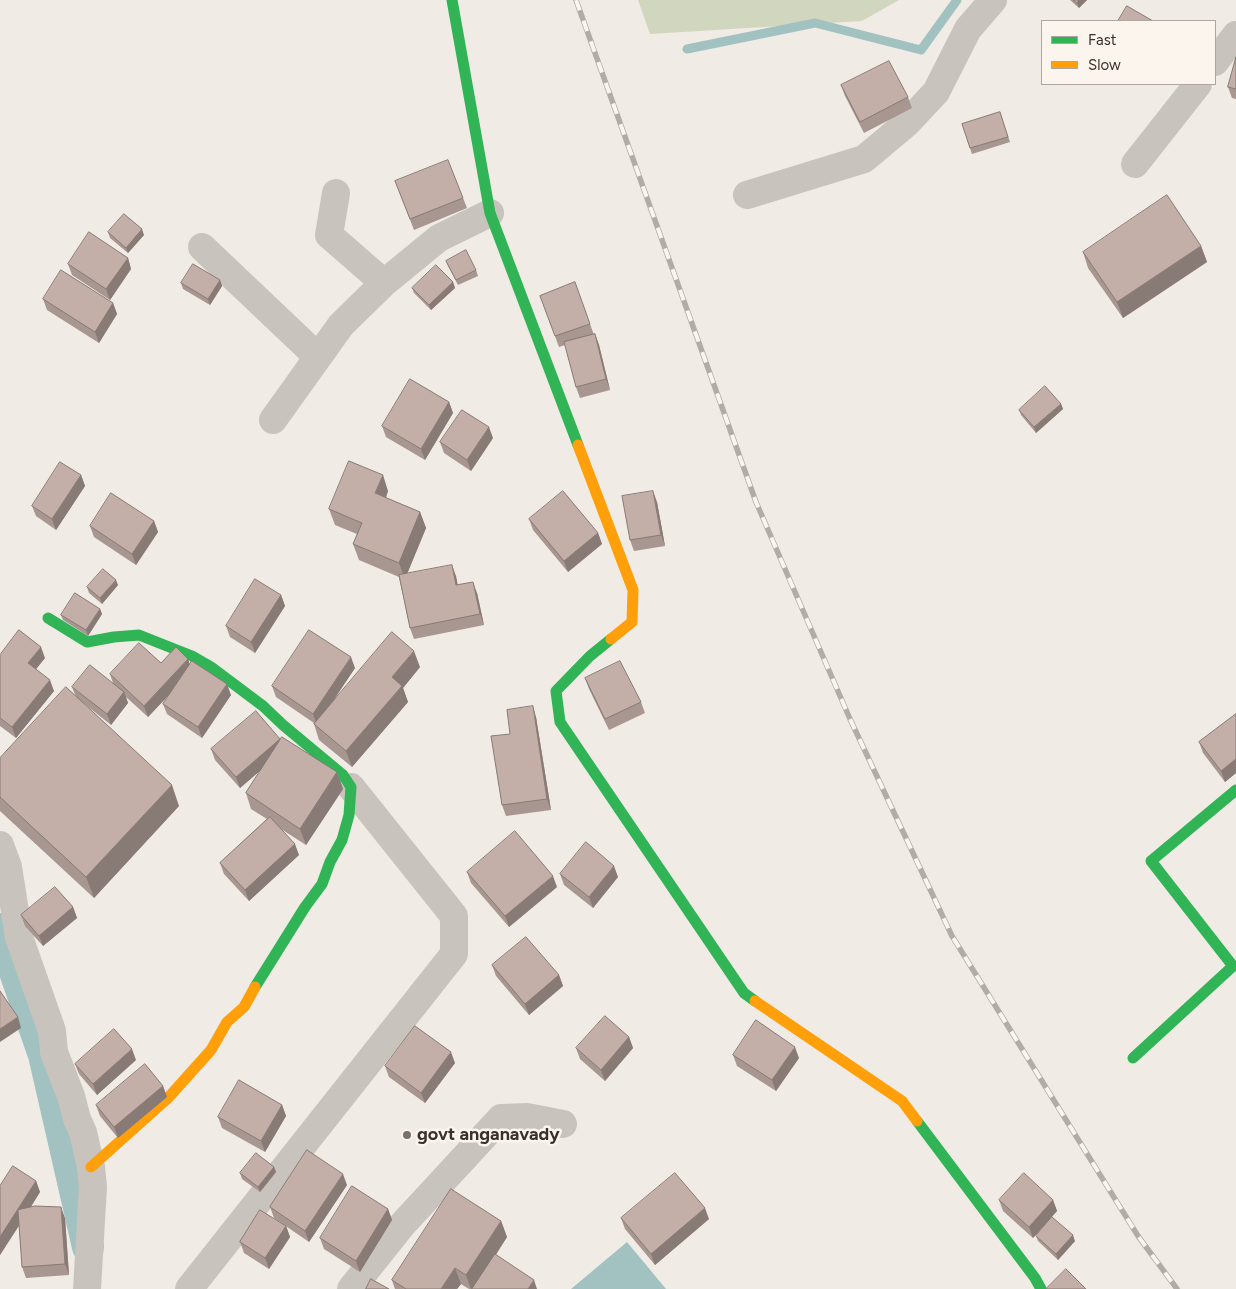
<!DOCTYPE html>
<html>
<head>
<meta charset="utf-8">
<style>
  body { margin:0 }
  #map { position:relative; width:1236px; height:1289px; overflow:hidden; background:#f0ebe5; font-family:Figtree,sans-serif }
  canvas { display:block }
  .legend { position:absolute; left:1041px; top:20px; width:175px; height:65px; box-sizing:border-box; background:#fbf5ee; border:1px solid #aea6a0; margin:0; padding:6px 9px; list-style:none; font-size:15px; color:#3b302b }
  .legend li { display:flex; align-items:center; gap:10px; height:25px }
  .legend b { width:25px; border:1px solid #aea6a0 }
</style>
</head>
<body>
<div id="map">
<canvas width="1236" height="1289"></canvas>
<ul class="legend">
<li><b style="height:6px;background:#30b455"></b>Fast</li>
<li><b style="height:6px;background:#ff9f0a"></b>Slow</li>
</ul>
</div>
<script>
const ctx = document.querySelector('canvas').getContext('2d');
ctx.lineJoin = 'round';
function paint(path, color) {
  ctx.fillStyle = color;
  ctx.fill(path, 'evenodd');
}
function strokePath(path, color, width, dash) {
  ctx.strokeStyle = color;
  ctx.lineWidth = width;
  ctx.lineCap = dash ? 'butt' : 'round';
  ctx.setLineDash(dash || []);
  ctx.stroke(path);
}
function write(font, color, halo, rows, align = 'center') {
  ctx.font = font + ' Figtree,sans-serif';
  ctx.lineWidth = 5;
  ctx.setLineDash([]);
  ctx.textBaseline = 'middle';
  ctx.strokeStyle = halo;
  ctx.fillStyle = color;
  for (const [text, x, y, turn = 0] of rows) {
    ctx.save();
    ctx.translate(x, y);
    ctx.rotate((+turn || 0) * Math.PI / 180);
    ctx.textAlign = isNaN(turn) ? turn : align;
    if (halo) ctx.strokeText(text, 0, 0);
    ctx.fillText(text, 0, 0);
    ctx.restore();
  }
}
paint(new Path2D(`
  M638,0H899L862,21L650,34Z`), '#d1d6bf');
paint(new Path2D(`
  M627,1242L666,1289H570H571Z`), '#a1c2c1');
strokePath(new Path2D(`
  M687,49L815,23L921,50L957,0`), '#a1c2c1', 9);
strokePath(new Path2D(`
  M0,929L44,1055L88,1247`), '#a1c2c1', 32);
strokePath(new Path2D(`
  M1215,62L1236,35
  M1135,164L1198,84
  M336,193L329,235L384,283
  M747,195L864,159L907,123L936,92L968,29L993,0
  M202,247L318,357
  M273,420L341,325L384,283L439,238L490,213
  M0,845L8,867L19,937L52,1031L54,1052L71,1096L77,1119L83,1132L91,1167L93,1187L87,1289
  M189,1289L454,954V916L351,787
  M351,1289L402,1225L501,1118L527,1117L563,1124`), '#c9c3be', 28);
strokePath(new Path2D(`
  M452,0L490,213L578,445
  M48,618L87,642L114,637L139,635L192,656L211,667L263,706L283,725L343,775L351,787L349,815L342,840L330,862L322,884L305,907L255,987
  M611,639L590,656L556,691L560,722L744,993L755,1001
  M1133,1058L1233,966L1151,861L1236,790
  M917,1121L1035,1278L1041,1289`), '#30b455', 11);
strokePath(new Path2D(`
  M578,445L633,590L632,622L611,639
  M755,1001L902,1101L917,1121
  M91,1167L168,1098L211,1050L227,1022L244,1007L255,987`), '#ff9f0a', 11);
const rail = new Path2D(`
  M576,0L756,502L850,719L952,936L1138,1236L1177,1289`);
strokePath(rail, '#b1aca8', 5.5);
strokePath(rail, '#fbf5ee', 4, [11]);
paint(new Path2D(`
  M1070,0H1087L1079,8Z
  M1236,57V99L1232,98L1228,87Z
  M841,85L908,97L912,108L864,133L845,96Z
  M1000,112L1010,142L972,154L962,124Z
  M395,181L463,198L467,208L414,230Z
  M108,232L144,235L128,253L110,238Z
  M1201,246L1207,262L1123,318L1088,268L1083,252Z
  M128,258L131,269L110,300L72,275L68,264Z
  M446,261L476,270L478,276L458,285L448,266Z
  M220,280L222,286L210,305L183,289L181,283Z
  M453,282L455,288L431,310L414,293L412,288Z
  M575,282L594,335L595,334L599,345L610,390L580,398L576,387L565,345L559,347L540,296Z
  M43,299L113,303L117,314L99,343L47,310Z
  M449,402L453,413L425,460L386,437L382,426Z
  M1061,404L1063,409L1036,433L1021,415L1019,410Z
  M493,438L471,471L444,453L440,442Z
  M81,475L85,486L56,530L36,516L32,506Z
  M388,491L386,498L420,512L426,528L407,574L456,576L457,585L477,593L484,625L414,639L410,628L399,577L359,560L353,544L357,534L335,525L329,509Z
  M657,502L665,546L634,551L630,540Z
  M529,519L598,533L602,544L568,572L533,530Z
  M154,521L158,532L136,565L94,537L90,526Z
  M118,585L102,604L89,593L87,587Z
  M281,595L285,606L255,653L230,637L226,626Z
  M100,609L102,614L88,636L63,620L61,615Z
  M0,655L45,658L36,669L54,691L16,738L0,726Z
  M161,663L190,664L231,695L202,738L167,714L163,704L169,695L148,717L126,697L128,703L111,725L82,702L179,806L94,898L0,811V758L76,697L72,687L113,683L110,674Z
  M420,667L403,688L408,702L352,767L319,740L314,724V723L276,697L272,686L355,668L335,698Z
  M585,678L641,702L645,713L609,730L589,689Z
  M1236,714V773L1225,782L1203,753L1199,742Z
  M536,717L551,810L506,816L502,805L510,734Z
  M280,739L337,772L343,789L306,845L281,829L299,855L249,901L224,874L220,863L267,819L251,809L246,793L261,770L240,788L215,760L211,749Z
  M467,872L557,887L509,927L471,883Z
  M560,874L618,877L593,908L564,885Z
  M73,907L77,918L43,946L25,926L21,915Z
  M492,965L559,975L563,986L529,1015L496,976Z
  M629,1037L633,1048L605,1081L580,1059L576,1048Z
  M733,1055L799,1058L776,1091L737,1066Z
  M136,1060L97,1095L79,1074L75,1064Z
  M455,1063L425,1103L389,1077L385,1066Z
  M163,1086L167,1097L118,1138L100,1116L96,1105Z
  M282,1105L286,1116L265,1152L222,1128L218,1117Z
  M274,1167L276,1172L260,1192L242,1179L240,1173Z
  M36,1181L40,1192L31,1207L65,1218L69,1275L26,1278L22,1267L19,1226L0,1255V1186Z
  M347,1185L309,1242L274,1218L270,1207Z
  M999,1200H1053L1057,1211L1033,1238L1003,1211Z
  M388,1209L392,1220L360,1272L324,1249L320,1238Z
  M621,1218L709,1219L655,1265L625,1229Z
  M501,1221L507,1237L496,1255L537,1289H469L461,1284L457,1289H395L392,1280Z
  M286,1226L290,1237L269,1269L244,1253L240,1242Z
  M1036,1236L1075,1241L1058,1260L1038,1241Z`), '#a89690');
paint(new Path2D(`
  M1079,0H1087L1079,8L1077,3Z
  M142,229L144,235L128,253L126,248Z
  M1201,246L1207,262L1123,318L1117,302Z
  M128,258L131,269L110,300L106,289Z
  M220,280L222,286L210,305L208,299Z
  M453,282L455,288L431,310L429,305Z
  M113,303L117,314L99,343L95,332Z
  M595,334L599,345L610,390L606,379Z
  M449,402L453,413L425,460L421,449Z
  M1061,404L1063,409L1036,433L1034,427Z
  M489,427L493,438L471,471L467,460Z
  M81,475L85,486L56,530L52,519Z
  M383,475L388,491L381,510L375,493Z
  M653,491L657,502L665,546L661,535Z
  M420,512L426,528L405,579L399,563Z
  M154,521L158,532L136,565L132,554Z
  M598,533L602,544L568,572L564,561Z
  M452,565L456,576L460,596L456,585Z
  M116,580L118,585L102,604L100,598Z
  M473,582L477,593L484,625L480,614Z
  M281,595L285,606L255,653L251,642Z
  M100,609L102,614L88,636L86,630Z
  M41,647L45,658L32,674L28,663Z
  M414,651L420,667L403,688L408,702L352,767L346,751L392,677Z
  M351,657L355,668L317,725L313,714Z
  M188,659L192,670L148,717L144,706Z
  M50,680L54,691L16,738L12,727Z
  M227,684L231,695L202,738L198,727Z
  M124,692L128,703L111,725L107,714Z
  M533,706L536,717L551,810L547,799Z
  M280,739L284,750L240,788L236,777Z
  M1236,759V773L1225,782L1221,771Z
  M337,772L343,789L306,845L300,829Z
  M172,785L179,806L94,898L86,877Z
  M295,844L299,855L249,901L245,890Z
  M614,866L618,877L593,908L589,897Z
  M553,876L557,887L509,927L505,916Z
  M73,907L77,918L43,946L39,936Z
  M559,975L563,986L529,1015L525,1004Z
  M18,1017L21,1028L0,1042V1029Z
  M629,1037L633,1048L605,1081L601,1070Z
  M795,1047L799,1058L776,1091L772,1080Z
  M132,1049L136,1060L97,1095L93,1084Z
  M451,1052L455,1063L425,1103L421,1093Z
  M163,1086L167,1097L118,1138L114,1127Z
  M282,1105L286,1116L265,1152L261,1141Z
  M274,1167L276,1172L260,1192L258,1187Z
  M343,1174L347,1185L309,1242L305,1231Z
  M36,1181L40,1192L0,1255V1237Z
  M1053,1200L1057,1211L1033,1238L1029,1227Z
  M61,1207L65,1218L69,1275L65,1264Z
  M705,1208L709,1219L655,1265L651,1254Z
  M388,1209L392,1220L360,1272L356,1261Z
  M501,1221L507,1237L473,1289H471L466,1275Z
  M286,1226L290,1237L269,1269L265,1258Z
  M1073,1235L1075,1241L1058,1260L1056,1254Z
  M455,1268L461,1284L457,1289H441Z
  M534,1280L537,1289H528Z`), '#887a75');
const building = new Path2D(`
  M1074,0H1079L1077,3Z
  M1127,6L1153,21H1118Z
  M1236,57V89L1228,87Z
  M889,61L908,97L860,122L841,85Z
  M1000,112L1008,137L970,148L962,124Z
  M448,160L463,198L410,219L395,181Z
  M1167,195L1201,246L1117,302L1083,252Z
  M124,214L142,229L126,248L108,232Z
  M89,232L128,258L106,289L68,264Z
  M466,250L476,270L456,280L446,261Z
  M193,264L220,280L208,299L181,283Z
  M436,265L453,282L429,305L412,288Z
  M61,270L113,303L95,332L43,299Z
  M575,282L590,324L555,336L540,296Z
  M595,334L606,379L576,387L564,342Z
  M410,379L449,402L421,449L382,426Z
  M1045,386L1061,404L1034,427L1019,410Z
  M462,410L489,427L467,460L440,442Z
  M349,461L383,475L375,493L420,512L399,563L353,544L362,523L329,509Z
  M60,462L81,475L52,519L32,506Z
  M563,491L598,533L564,561L529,519Z
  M653,491L661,535L630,540L622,496Z
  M111,493L154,521L132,554L90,526Z
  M452,565L456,585L473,582L480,614L410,628L399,575Z
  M103,569L116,580L100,598L87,587Z
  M255,579L281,595L251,642L226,626Z
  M75,593L100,609L86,630L61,615Z
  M19,630L41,647L28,663L50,680L12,727L0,718V655Z
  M309,630L351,657L313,714L272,686Z
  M392,632L414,651L392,677L402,686L346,751L314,724Z
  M139,643L161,663L176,647L188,659L144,706L110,674Z
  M192,661L227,684L198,727L163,704Z
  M620,661L641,702L605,719L585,678Z
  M90,665L124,692L107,714L72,687Z
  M66,687L172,785L86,877L0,797V758Z
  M533,706L547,799L502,805L491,736L510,734L507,710Z
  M256,711L280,739L236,777L211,749Z
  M1236,714V759L1221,771L1199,742Z
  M282,737L337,772L300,829L246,793Z
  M270,817L295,844L245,890L220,863Z
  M515,831L553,876L505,916L467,872Z
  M586,842L614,866L589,897L560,874Z
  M55,887L73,907L39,936L21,915Z
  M526,937L559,975L525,1004L492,965Z
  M0,991L18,1017L0,1029Z
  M605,1016L629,1037L601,1070L576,1048Z
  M756,1020L795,1047L772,1080L733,1055Z
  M415,1026L451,1052L421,1093L385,1066Z
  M114,1029L132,1049L93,1084L75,1064Z
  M145,1064L163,1086L114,1127L96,1105Z
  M239,1080L282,1105L261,1141L218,1117Z
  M307,1150L343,1174L305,1231L270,1207Z
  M256,1153L274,1167L258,1187L240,1173Z
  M13,1166L36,1181L0,1237V1186Z
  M675,1173L705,1208L651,1254L621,1218Z
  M1024,1173L1053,1200L1029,1227L999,1200Z
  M352,1186L388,1209L356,1261L320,1238Z
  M451,1189L501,1221L466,1275L455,1268L441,1289H406L392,1280Z
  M35,1206L61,1207L65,1264L22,1267L18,1210Z
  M260,1210L286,1226L265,1258L240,1242Z
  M1052,1217L1073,1235L1056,1254L1036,1236Z
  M495,1254L534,1280L528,1289H472Z
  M1066,1269L1086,1289H1046Z
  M371,1279L389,1289H366Z`);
paint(building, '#c3afa7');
strokePath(building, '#887a75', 1);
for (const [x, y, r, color] of [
  [407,1135,5,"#7a716c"]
]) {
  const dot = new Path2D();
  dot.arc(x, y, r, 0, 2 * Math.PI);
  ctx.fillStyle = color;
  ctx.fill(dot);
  strokePath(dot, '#fbf5ee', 2);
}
write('bold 18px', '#3b302b', '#fbf5ee', [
  ["govt anganavady",417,1135]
], 'left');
</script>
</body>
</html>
